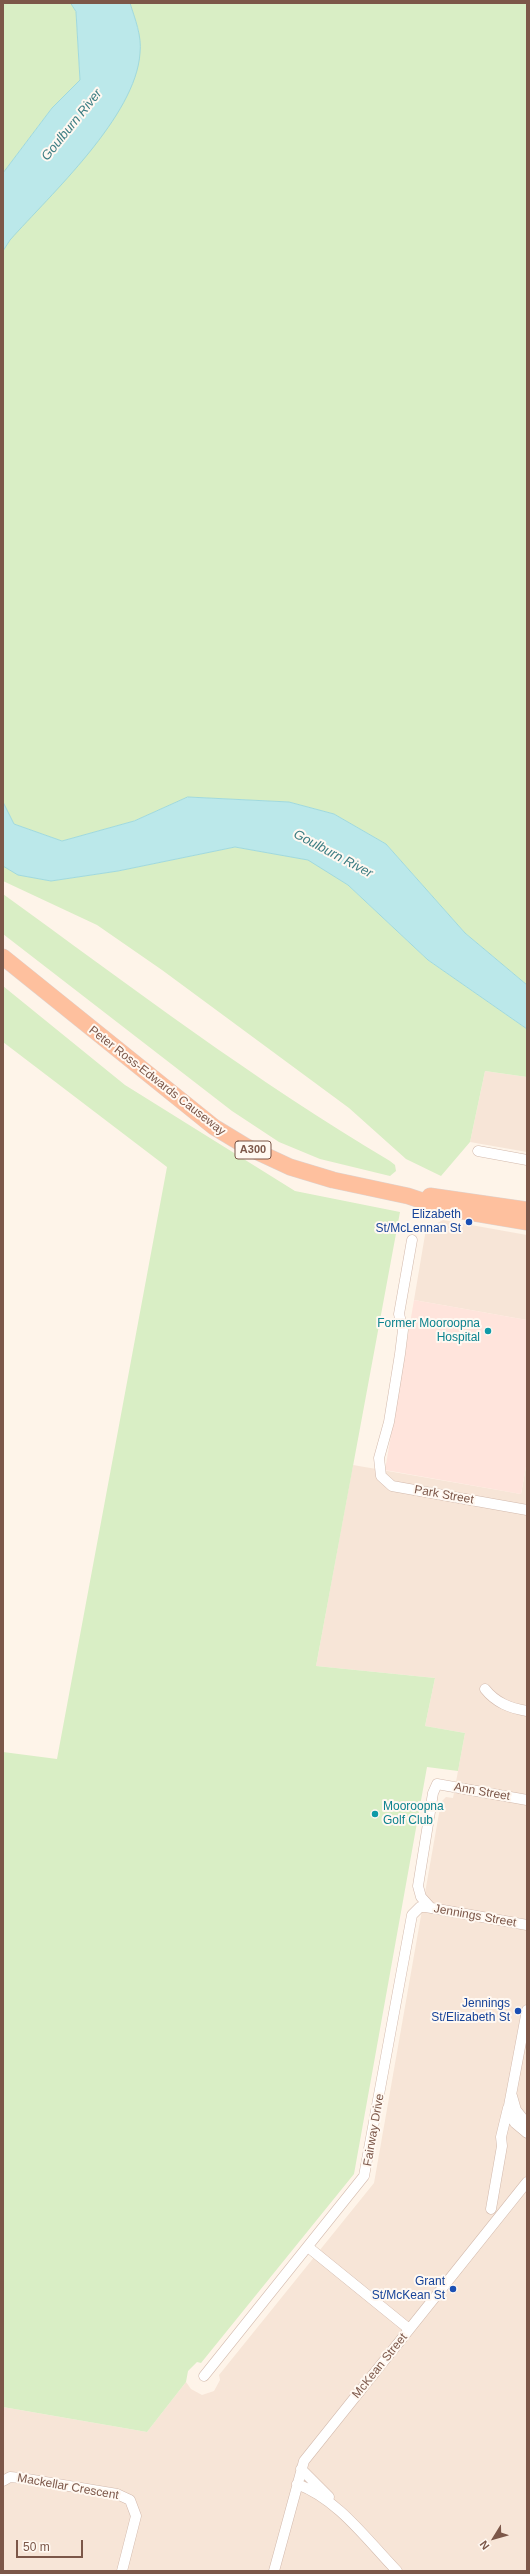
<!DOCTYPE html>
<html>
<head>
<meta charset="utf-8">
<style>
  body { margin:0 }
  #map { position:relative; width:530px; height:2574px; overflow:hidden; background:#fef4e9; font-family:Helvetica,sans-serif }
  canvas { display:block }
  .frame { position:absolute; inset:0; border:4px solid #7c5749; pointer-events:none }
  .north { position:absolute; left:474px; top:2518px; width:40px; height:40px; -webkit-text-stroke:3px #fff8f1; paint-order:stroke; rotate:233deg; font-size:11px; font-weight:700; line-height:16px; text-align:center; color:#7c5749 }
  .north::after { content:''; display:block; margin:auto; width:14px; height:18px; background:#7c5749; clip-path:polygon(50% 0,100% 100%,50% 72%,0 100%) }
  .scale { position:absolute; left:16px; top:2540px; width:67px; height:18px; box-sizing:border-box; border:2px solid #7c5749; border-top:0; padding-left:5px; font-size:12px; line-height:14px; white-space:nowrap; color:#7c5749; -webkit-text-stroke:3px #fff8f1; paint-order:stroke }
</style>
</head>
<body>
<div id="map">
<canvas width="530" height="2574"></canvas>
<div class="frame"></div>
<div class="north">N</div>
<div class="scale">50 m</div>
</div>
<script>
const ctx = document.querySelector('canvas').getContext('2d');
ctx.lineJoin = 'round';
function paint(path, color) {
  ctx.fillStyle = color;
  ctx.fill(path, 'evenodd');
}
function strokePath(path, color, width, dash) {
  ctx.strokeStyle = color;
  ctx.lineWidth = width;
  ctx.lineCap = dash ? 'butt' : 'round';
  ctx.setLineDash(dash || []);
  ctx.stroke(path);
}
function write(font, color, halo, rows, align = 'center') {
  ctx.font = font + ' Helvetica,sans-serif';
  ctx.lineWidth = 4;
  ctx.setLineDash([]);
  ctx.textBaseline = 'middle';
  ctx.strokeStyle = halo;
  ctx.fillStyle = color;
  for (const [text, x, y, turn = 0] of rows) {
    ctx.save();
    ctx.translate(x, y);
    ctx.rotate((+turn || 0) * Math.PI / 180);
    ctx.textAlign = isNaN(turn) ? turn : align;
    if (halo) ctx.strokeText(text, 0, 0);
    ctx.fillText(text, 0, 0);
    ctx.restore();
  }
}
paint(new Path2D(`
  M485,1071L527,1077V1152L470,1142Z
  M443,1220L527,1235V1320L414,1300L426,1229Z
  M527,1461V2571H3V2407L147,2432L186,2382L191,2389L202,2395L214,2391L220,2380L219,2375L374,2183L441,1802L446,1797L453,1798L465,1733L425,1726L435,1678L316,1666L353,1465L521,1494Z`), '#f7e5d7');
paint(new Path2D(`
  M414,1300L527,1320V1461L521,1494L385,1470Z`), '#ffe4dc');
paint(new Path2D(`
  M3,3H71L76,12L80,80L52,108L3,173Z
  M130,3H527V985L465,933L386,844L334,814L289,802L188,797L134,821L62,841L14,824L3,802V251L139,32Z
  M235,847L309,860L348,885L428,960L527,1029V1077L485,1071L470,1142L441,1176L406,1159L349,1108L162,970L97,925L3,881V866L19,875L51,881L118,871Z
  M3,894C130,986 255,1081 390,1161L395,1165L396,1171L390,1176L320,1159L279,1142L232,1111L3,934Z
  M3,986L125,1085L295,1191L400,1212L316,1666L435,1678L425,1726L465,1733L458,1771L427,1767L354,2174L201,2363L197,2362L188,2371L186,2382L147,2432L3,2407V1752L57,1759L167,1167L3,1042Z`), '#d9eec5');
const water = new Path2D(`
  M71,3H130C135,19 142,36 140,53C136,116 51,194 10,240L3,251V173L52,108L80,80L76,12Z
  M188,797L289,802L334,814L386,844L465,933L527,985V1029L428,960L348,885L308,860L235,847L118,871L51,881L18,875L3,866V802L14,824L62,841L134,821Z`);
paint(water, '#bbe8ea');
strokePath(water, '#a0d9dd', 1);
const minor = new Path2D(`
  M478,1151L527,1160
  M412,1240L399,1314L403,1330L400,1354L389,1422L379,1458L381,1476L392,1486L527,1510
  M485,1689C496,1703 510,1708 527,1711
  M431,1908L421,1897L418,1886L433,1793L437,1784L527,1800
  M527,2010L508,2111L515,2123L527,2133
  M512,2096L516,2110L527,2124
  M491,2209L502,2146L501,2137L508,2108
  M308,2247L409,2329
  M204,2376L364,2176L412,1915L420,1907H426L527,1925
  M301,2469L329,2497
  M3,2481L10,2477L21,2478L117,2494L130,2500L136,2516L122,2571
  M297,2484C338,2499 367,2540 397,2571
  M274,2571L304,2461L527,2182`);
const trunk = new Path2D(`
  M3,957L183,1102L214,1127L247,1147L290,1167L333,1180L408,1196L444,1208L527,1222
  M430,1196L527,1210`);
strokePath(minor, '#d3baad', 11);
strokePath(trunk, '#ddd3d0', 17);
strokePath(minor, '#fff', 10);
strokePath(trunk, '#fec09e', 16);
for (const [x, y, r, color] of [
  [469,1222,4,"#1a4fb4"],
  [488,1331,4,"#0f9aa8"],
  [375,1814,4,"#0f9aa8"],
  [518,2011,4,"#1a4fb4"],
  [453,2289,4,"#1a4fb4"]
]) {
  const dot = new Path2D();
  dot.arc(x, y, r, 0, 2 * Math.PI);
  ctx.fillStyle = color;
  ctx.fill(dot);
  strokePath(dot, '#fff8f1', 1.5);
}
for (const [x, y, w] of [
  [253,1150,36]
]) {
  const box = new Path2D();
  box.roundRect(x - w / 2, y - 9, w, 18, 3);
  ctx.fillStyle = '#fff8f1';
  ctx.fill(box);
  strokePath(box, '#7c5749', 1);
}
write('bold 11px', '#7c5749', null, [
  ["A300",253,1150]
]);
write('12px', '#7c5749', '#fff8f1', [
  ["Peter Ross-Edwards Causeway",157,1081,38],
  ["Park Street",444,1495,10],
  ["Ann Street",482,1792,10],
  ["Jennings Street",475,1916,10],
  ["Fairway Drive",374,2130,-80],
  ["McKean Street",380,2366,-51],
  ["Mackellar Crescent",68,2487,10]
]);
write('12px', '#164399', '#fff8f1', [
  ["Elizabeth",461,1215],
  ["St/McLennan St",461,1229],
  ["Jennings",510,2004],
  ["St/Elizabeth St",510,2018],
  ["Grant",445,2282],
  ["St/McKean St",445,2296]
], 'right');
write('12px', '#0d838f', '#fff8f1', [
  ["Former Mooroopna",480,1324],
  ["Hospital",480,1338],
  ["Mooroopna",383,1807,"left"],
  ["Golf Club",383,1821,"left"]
], 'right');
write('italic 13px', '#3b7c82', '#fff8f1', [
  ["Goulburn River",72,125,-51],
  ["Goulburn River",333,854,28]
]);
</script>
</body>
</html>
